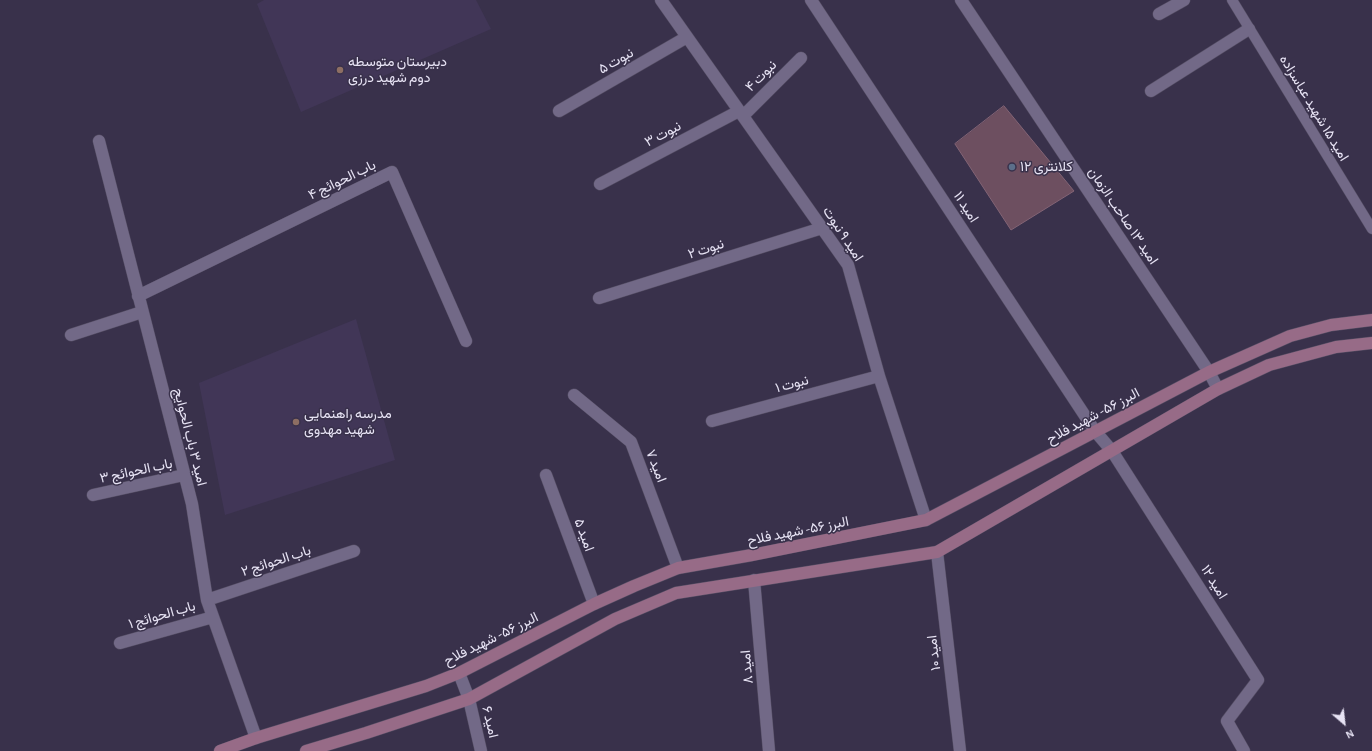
<!DOCTYPE html>
<html>
<head>
<meta charset="utf-8">
<style>
  body { margin:0 }
  #map { position:relative; width:1372px; height:751px; overflow:hidden; background:#39314b; font-family:"Alegreya Sans",sans-serif }
  canvas { display:block }
  .north { position:absolute; left:1324px; top:703px; width:40px; height:40px; -webkit-text-stroke:3px #39314b; paint-order:stroke; rotate:152deg; font-size:11px; font-weight:700; line-height:16px; text-align:center; color:#e7e3f4 }
  .north::after { content:''; display:block; margin:auto; width:14px; height:18px; background:#e7e3f4; clip-path:polygon(50% 0,100% 100%,50% 72%,0 100%) }
</style>
</head>
<body>
<div id="map">
<canvas width="1372" height="751"></canvas>
<div class="north">N</div>
</div>
<script>
const ctx = document.querySelector('canvas').getContext('2d');
ctx.lineJoin = 'round';
function paint(path, color) {
  ctx.fillStyle = color;
  ctx.fill(path, 'evenodd');
}
function strokePath(path, color, width, dash) {
  ctx.strokeStyle = color;
  ctx.lineWidth = width;
  ctx.lineCap = dash ? 'butt' : 'round';
  ctx.setLineDash(dash || []);
  ctx.stroke(path);
}
function write(font, color, halo, rows, align = 'center') {
  ctx.font = font + ' "Alegreya Sans",Vazirmatn,sans-serif';
  ctx.lineWidth = 3;
  ctx.setLineDash([]);
  ctx.textBaseline = 'middle';
  ctx.strokeStyle = halo;
  ctx.fillStyle = color;
  for (const [text, x, y, turn = 0] of rows) {
    ctx.save();
    ctx.translate(x, y);
    ctx.rotate((+turn || 0) * Math.PI / 180);
    ctx.textAlign = isNaN(turn) ? turn : align;
    if (halo) ctx.strokeText(text, 0, 0);
    ctx.fillText(text, 0, 0);
    ctx.restore();
  }
}
paint(new Path2D(`
  M264,0H476L491,29L301,112L257,4Z
  M356,319L395,460L225,515L199,383Z`), '#413657');
const building = new Path2D(`
  M1004,106L1074,191L1011,230L955,144Z`);
paint(building, '#6d4f60');
strokePath(building, '#836475', 1);
const lane = new Path2D(`
  M1232,0L1372,229`);
const street = new Path2D(`
  M661,0L848,265L879,376L926,520
  M811,0L1095,431L1112,451L1258,680L1227,721L1244,751
  M961,0L1209,372L1218,389
  M1159,14L1184,0
  M1151,91L1249,29
  M559,111L687,37
  M743,116L801,58
  M99,141L192,504L207,600L256,738
  M600,184L739,111
  M138,296L392,172L466,341
  M599,298L822,228
  M71,335L142,312
  M574,395L631,442L678,568
  M712,421L879,376
  M546,475L594,604
  M93,495L184,475
  M937,552L960,751
  M754,580L769,751
  M207,600L354,551
  M120,643L213,617
  M459,673L469,699L481,751`);
const secondary = new Path2D(`
  M220,751L256,738L426,686L459,673L594,604L634,586L678,568L752,555L926,520L1209,372L1290,336L1331,325L1372,320
  M306,751L366,733L469,699L615,619L676,593L937,552L1218,389L1269,365L1336,347L1372,343`);
strokePath(lane, '#544d63', 11);
strokePath(street, '#544d63', 13);
strokePath(secondary, '#544d63', 13);
strokePath(lane, '#726987', 10);
strokePath(street, '#726987', 12);
strokePath(secondary, '#976b87', 12);
for (const [x, y, r, color] of [
  [340,70,4,"#8d6e63"],
  [1012,167,4,"#5c6f8a"],
  [296,422,4,"#8d6e63"]
]) {
  const dot = new Path2D();
  dot.arc(x, y, r, 0, 2 * Math.PI);
  ctx.fillStyle = color;
  ctx.fill(dot);
  strokePath(dot, '#39314b', 1.5);
}
write('14px', '#e7e3f4', '#39314b', [
  ["نبوت ۵",616,61,-30],
  ["نبوت ۴",761,76,-45],
  ["امید ۱۵ شهید عباسزاده",1314,108,59],
  ["نبوت ۳",663,134,-28],
  ["باب الحوائج ۴",342,180,-26],
  ["امید ۱۱",966,207,57],
  ["امید ۱۳ صاحب الزمان",1123,216,56],
  ["امید ۹ نبوت",843,234,57],
  ["نبوت ۲",706,249,-18],
  ["نبوت ۱",792,384,-15],
  ["البرز ۵۶- شهید فلاح",1093,416,-28],
  ["امید ۳ باب الحوایج",190,437,76],
  ["امید ۷",656,466,69],
  ["باب الحوائج ۳",136,471,-12],
  ["البرز ۵۶- شهید فلاح",798,531,-11],
  ["امید ۵",584,535,70],
  ["باب الحوائج ۲",276,561,-18],
  ["امید ۱۲",1214,582,58],
  ["باب الحوائج ۱",162,615,-16],
  ["البرز ۵۶- شهید فلاح",491,639,-26],
  ["امید ۱۰",934,653,-97],
  ["امید ۸",747,667,-95],
  ["امید ۶",490,722,77]
]);
write('14px', '#e7e3f4', '#39314b', [
  ["دبیرستان متوسطه",348,62],
  ["دوم شهید درزی",348,78],
  ["کلانتری ۱۲",1020,167],
  ["مدرسه راهنمایی",304,414],
  ["شهید مهدوی",304,430]
], 'left');
</script>
</body>
</html>
